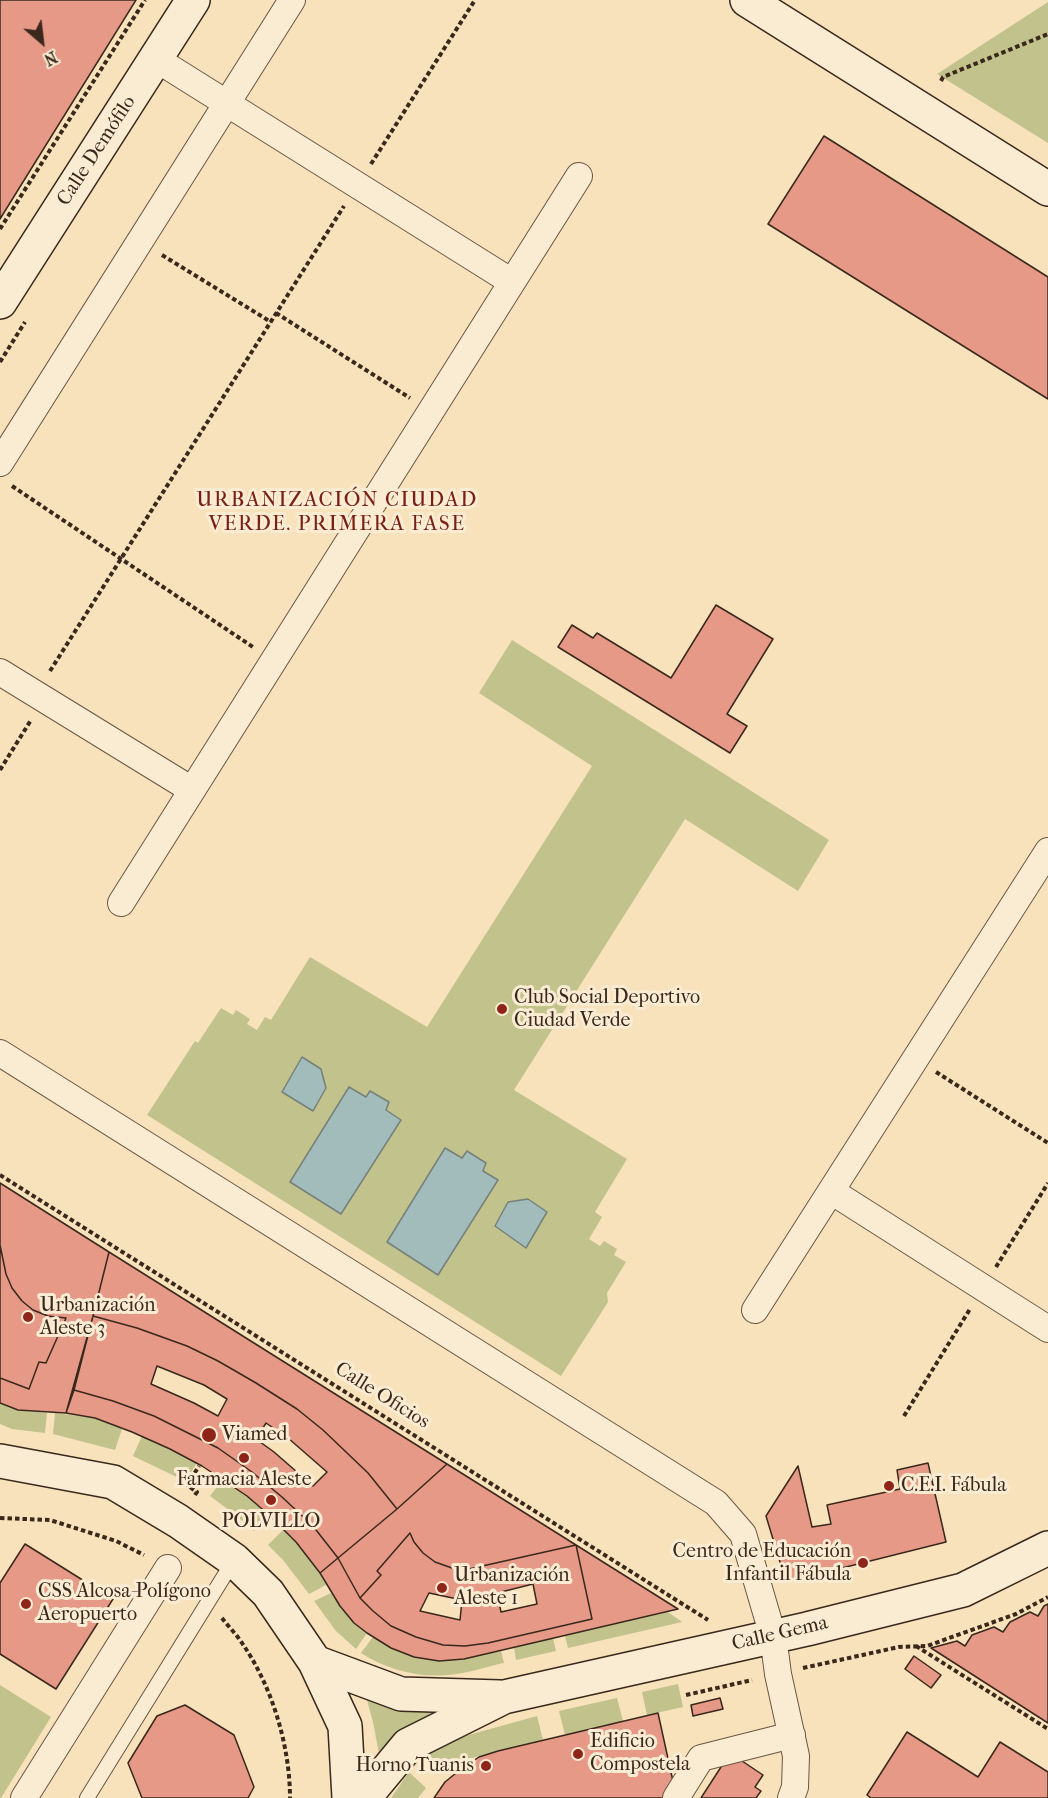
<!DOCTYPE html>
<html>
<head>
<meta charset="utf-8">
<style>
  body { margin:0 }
  #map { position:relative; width:1048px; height:1798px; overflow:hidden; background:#f8e2bb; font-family:"IM FELL French Canon",serif }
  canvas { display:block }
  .north { position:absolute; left:12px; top:12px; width:60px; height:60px; -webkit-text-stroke:4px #faecd3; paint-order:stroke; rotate:152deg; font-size:16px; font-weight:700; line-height:24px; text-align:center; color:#39281b }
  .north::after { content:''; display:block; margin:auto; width:21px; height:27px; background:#39281b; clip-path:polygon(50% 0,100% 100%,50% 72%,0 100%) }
</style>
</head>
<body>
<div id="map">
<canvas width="1048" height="1798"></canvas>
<div class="north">N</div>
</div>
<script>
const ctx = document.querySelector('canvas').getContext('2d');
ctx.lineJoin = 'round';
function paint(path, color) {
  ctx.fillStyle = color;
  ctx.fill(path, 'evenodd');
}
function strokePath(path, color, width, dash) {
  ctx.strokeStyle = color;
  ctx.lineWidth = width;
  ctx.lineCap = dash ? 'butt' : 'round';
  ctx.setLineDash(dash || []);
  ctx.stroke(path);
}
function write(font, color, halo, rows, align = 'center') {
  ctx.font = font + ' "IM FELL French Canon",serif';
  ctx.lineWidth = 6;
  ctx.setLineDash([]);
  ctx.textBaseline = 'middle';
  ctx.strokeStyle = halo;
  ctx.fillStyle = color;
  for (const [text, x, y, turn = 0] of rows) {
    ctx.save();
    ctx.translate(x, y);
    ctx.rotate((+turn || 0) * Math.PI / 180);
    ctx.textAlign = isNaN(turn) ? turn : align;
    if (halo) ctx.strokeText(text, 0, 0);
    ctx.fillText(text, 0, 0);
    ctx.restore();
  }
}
paint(new Path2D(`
  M1048,2V143L937,74Z
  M512,640L829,840L798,891L685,819L514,1090L627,1159L595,1212L602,1217L589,1239L600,1246L604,1241L617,1249L614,1255L626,1262L607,1293L608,1302L561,1376L147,1115L195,1041L198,1043L221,1008L233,1015L236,1010L250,1019L247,1024L257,1030L265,1017L271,1020L310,957L427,1027L592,766L479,693Z
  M0,1403L18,1410L47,1413L45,1433L12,1429L0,1424Z
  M55,1413L95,1418L122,1429L115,1450L53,1434Z
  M142,1436L197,1463L185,1481L133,1456Z
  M223,1479L247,1496L269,1515L254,1531L233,1513L210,1496Z
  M284,1529C300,1546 315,1564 326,1585L309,1594L283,1560L268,1545Z
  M331,1593L354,1622L367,1633L356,1649L336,1631L314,1601Z
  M668,1612L682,1622L568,1648L565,1636Z
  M373,1637C420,1666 448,1663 501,1651L504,1663C485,1667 466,1674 448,1675C417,1678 386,1669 361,1653Z
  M553,1638L556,1651L516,1660L514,1648Z
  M678,1684L683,1707L647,1715L642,1692Z
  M0,1685L51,1717L1,1798H0Z
  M365,1693L442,1709L417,1723L382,1755L379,1754L373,1722Z
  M617,1698L623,1721L565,1735L559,1711Z
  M537,1716L543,1740L464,1760L442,1773L428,1755L454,1739Z
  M409,1772L426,1788L418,1798H391Z`), '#c2c28d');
const water = new Path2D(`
  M302,1057L321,1069L326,1088L313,1111L282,1092Z
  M349,1087L366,1097L370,1091L389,1102L386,1110L401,1120L341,1214L290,1182Z
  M445,1148L462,1158L467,1151L486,1163L483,1171L498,1180L438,1275L387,1242Z
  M528,1199L547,1212L526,1248L495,1226L508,1202Z`);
paint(water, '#a1bcba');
strokePath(water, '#77817a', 1.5);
const building = new Path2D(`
  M0,0H136L0,219Z
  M824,136L1048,277V399L768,224Z
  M716,605L773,639L727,714L747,726L730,753L558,647L572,625L593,638L597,633L671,678Z
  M0,1183L109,1252L93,1316L66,1413L18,1410L0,1403V1378L29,1389L39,1362L46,1363L66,1318L48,1316L33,1310L22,1301L12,1288L6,1274L0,1245Z
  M0,1245L6,1274L12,1288L22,1301L33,1310L48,1316L66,1318L46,1363L39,1362L29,1389L0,1378Z
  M109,1252L383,1424L447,1464L397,1509L368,1473L323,1430L297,1409L256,1383L218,1361L187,1346L137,1328L93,1316Z
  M93,1316L137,1328L187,1346L218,1361L256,1383L297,1409L323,1430L368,1473L397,1509L338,1558L313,1526L282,1497L252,1472L218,1448L154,1416L113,1401L74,1390ZM157,1366L204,1385L227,1399L218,1416L194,1403L151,1384ZM266,1423L288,1438L327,1472L313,1486L274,1452L256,1439Z
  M74,1390L113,1401L154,1416L218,1448L252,1472L282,1497L313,1526L338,1558L320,1573L296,1542L269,1515L247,1496L202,1466L170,1449L132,1432L95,1418L66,1413Z
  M928,1463L946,1542L786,1582L766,1516L798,1466L812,1527L831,1524L827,1505L900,1489L897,1470Z
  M447,1464L576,1545L469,1569L452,1568L435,1562L423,1553L414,1542L410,1533L377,1571L381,1575L360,1598L338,1558L397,1509Z
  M410,1533L414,1542L423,1553L435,1562L452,1568L469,1569L576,1545L592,1619L488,1643L465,1646L443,1645L416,1637L391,1626L373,1611L360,1598L381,1575L377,1571ZM533,1584L537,1604L501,1612L497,1593ZM429,1593L462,1600L460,1620L420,1611Z
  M25,1544L113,1599L56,1689L0,1654V1583Z
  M576,1545L678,1609L464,1659L439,1661L414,1657L391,1648L367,1633L354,1623L340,1606L320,1573L338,1558L360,1598L373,1611L391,1626L416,1637L443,1645L465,1646L488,1643L592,1619Z
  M1048,1604V1723L931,1648L957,1641L965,1646L972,1635L994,1627L1003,1632L1010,1622L1030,1612L1038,1616L1044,1606Z
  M914,1656L941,1675L931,1688L905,1669Z
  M720,1698L723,1709L693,1716L691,1705Z
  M185,1705L234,1735L254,1787L248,1798H142L128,1763L157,1716Z
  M658,1713L676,1795L663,1798H434L445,1782L461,1769L479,1757L498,1751Z
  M907,1732L978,1777L1000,1742L1048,1772V1798H871L867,1795Z
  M736,1757L763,1775L755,1787L761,1791L756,1798H701L721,1767V1760Z`);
paint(building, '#e79988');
strokePath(building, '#39281b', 1.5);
const lane = new Path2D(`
  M87,1798L234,1560`);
const street = new Path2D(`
  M156,59L512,282
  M0,463L292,0
  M0,672L192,790
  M121,903L579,176
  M0,1053L716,1503L743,1534L773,1636L778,1674L796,1756L795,1787L791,1798
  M831,1191L1048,1329
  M755,1310L1048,851
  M24,1798L168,1568
  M676,1798L701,1758L792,1735`);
const secondary = new Path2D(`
  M747,0L1048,189
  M0,302L193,0
  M0,1461L113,1482L178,1521L234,1560L268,1593L315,1662L345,1726L349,1798
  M315,1662L401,1694L500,1697
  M364,1798L408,1745L504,1697L807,1629L963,1590L1048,1548`);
strokePath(lane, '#695643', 16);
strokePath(street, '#695643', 28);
strokePath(secondary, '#39281b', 36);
strokePath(new Path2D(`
  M941,81L943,77L1048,34
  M371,164L475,0
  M0,229L145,0
  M162,255L271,322
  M276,313L410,398
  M0,362L25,322
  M12,486L253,647
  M50,671L344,206
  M0,770L31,720
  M936,1072L1048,1143
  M0,1175L708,1620
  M996,1267L1048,1183
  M904,1416L970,1309
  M195,1495L197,1492L187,1485L199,1466
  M0,1518L50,1520L116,1541L144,1555
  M222,1618C228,1626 236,1634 242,1643C272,1686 290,1746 290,1798
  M916,1646L1048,1729
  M803,1668L899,1647L927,1646L1016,1614L1048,1597
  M686,1695L752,1680`), '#39281b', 4, [4.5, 3]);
strokePath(lane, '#faecd3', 14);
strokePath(street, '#faecd3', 26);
strokePath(secondary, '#faecd3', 33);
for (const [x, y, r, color] of [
  [502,1009,6,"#8f2418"],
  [28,1317,6,"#8f2418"],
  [209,1435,8,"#8f2418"],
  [244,1458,6,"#8f2418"],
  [889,1486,6,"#8f2418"],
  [271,1500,6,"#8f2418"],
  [863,1563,6,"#8f2418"],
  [442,1588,6,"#8f2418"],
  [26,1604,6,"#8f2418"],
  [578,1754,6,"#8f2418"],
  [486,1766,6,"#8f2418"]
]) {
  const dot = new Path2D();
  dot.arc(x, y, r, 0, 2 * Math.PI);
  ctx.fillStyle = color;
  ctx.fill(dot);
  strokePath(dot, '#faecd3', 2);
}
write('20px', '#39281b', '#faecd3', [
  ["Calle Demófilo",97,151,-57],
  ["Calle Oficios",382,1396,32],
  ["Calle Gema",780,1634,-13]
]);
write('20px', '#39281b', '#faecd3', [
  ["Club Social Deportivo",514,998],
  ["Ciudad Verde",514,1021],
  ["Urbanización",40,1306],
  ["Aleste 3",40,1329],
  ["Viamed",222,1435],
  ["Farmacia Aleste",244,1480,"center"],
  ["C.E.I. Fábula",901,1486],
  ["POLVILLO",271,1522,"center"],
  ["Centro de Educación",851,1552,"right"],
  ["Infantil Fábula",851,1575,"right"],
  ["Urbanización",454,1576],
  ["Aleste 1",454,1599],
  ["CSS Alcosa-Polígono",38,1592],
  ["Aeropuerto",38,1615],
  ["Edificio",590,1742],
  ["Compostela",590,1765],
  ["Horno Tuanis",474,1766,"right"]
], 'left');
ctx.letterSpacing = '1.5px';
write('21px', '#7a1f14', '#faecd3', [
  ["URBANIZACIÓN CIUDAD",337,501],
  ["VERDE. PRIMERA FASE",337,525]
]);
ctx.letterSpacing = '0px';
</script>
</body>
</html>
